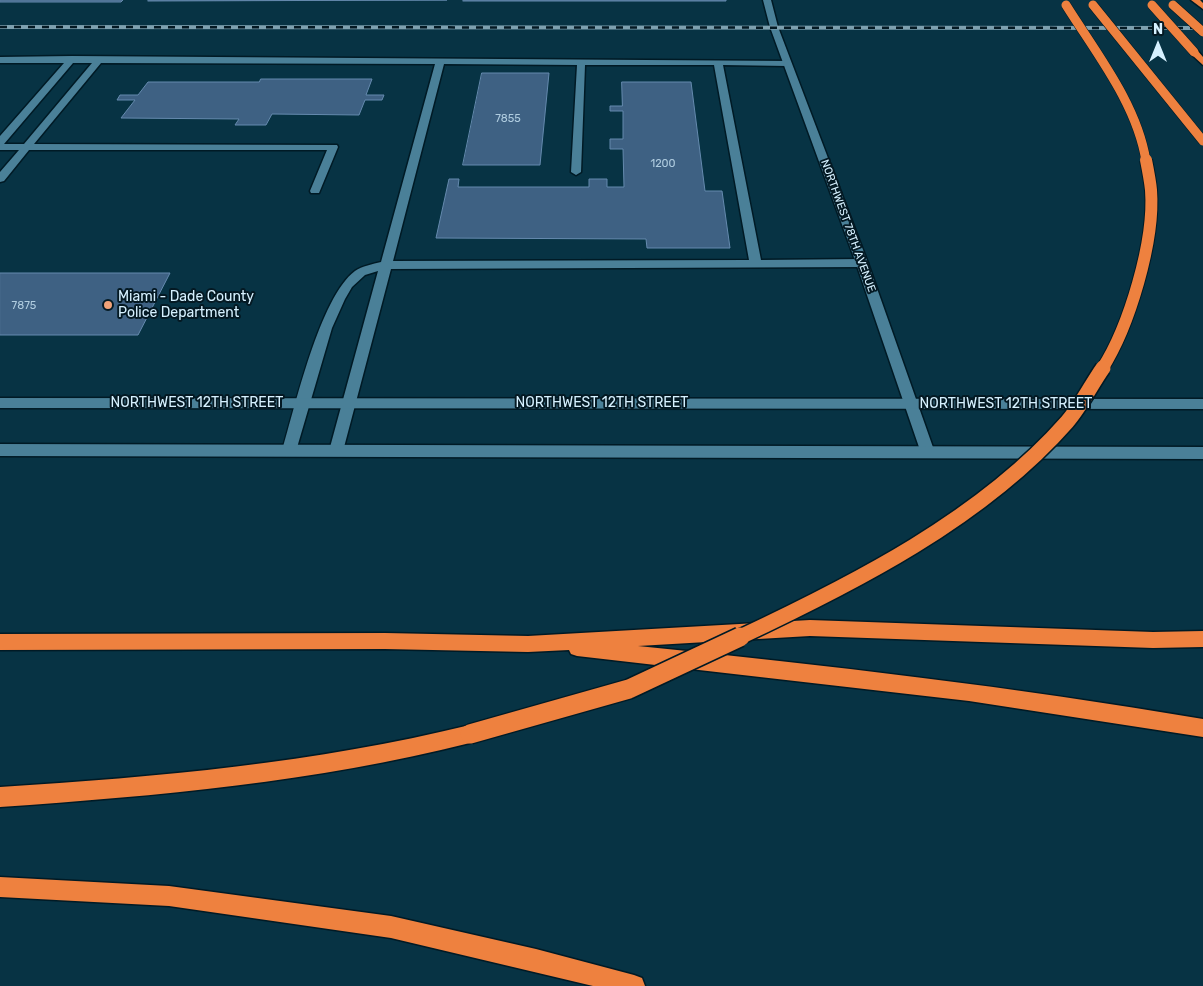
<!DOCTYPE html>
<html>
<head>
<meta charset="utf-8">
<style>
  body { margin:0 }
  #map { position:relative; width:1203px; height:986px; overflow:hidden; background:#073344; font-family:Rubik,sans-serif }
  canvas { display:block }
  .north { position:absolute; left:1133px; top:20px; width:50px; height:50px; -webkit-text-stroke:4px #041923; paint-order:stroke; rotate:0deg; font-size:14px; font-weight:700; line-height:20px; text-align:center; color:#d6f1ff }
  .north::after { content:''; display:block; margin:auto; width:18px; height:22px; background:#d6f1ff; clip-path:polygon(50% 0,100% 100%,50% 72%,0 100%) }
</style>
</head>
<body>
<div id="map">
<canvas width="1203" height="986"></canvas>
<div class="north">N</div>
</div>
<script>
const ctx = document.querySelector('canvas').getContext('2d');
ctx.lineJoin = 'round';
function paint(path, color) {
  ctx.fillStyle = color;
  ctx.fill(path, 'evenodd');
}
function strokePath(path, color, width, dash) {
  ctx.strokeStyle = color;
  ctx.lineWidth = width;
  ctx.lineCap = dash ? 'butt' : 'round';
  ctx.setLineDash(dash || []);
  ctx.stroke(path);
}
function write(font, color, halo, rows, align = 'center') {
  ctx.font = font + ' Rubik,sans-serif';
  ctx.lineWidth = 4;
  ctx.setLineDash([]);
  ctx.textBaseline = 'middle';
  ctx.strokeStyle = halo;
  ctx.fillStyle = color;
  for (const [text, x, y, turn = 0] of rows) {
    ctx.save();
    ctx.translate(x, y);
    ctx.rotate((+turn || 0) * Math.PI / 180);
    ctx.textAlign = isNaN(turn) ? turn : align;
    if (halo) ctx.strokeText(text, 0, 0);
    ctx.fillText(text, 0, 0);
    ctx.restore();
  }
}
const building = new Path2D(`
  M0,0H123L121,2H0Z
  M149,0H447L148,1Z
  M464,0H726V1H463Z
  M482,73H549L540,165H463Z
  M261,79H372L366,95H384L382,100H365L359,115L272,114L266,125H235L239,119L121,118L135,100H117L120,95H138L148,82H259Z
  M622,82H691L705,191H722L730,248H647L646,239L436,238L449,179H459L458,187H589V179H607V187H624L623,149H610V139H623V111H610V106H622Z
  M0,273H170L138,335H0Z`);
paint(building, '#3e6183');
strokePath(building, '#658aae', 1);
const service = new Path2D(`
  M72,56L790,61L791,63L787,66L723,65L761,260L862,259L868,263L862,267L391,269L343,451L341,455H331L329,451L378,271L365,275L352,287L345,299L332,328L296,451L294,455H284L282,451C295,407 320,297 355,271C362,266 373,264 381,262L435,64L101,63L34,144L337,145L338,147L319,193H311L310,191L327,150H29L4,181L0,182V172L19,150H0V136L64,63H0V57ZM73,63H92L24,144H4ZM444,64L577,65L571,172L576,175L581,172L585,65H714L749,260L393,261Z`);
const minor = new Path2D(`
  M763,0H771L778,27L868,263L935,453L933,457H923L921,453L856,263L770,27Z`);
const secondary = new Path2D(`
  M0,398L1203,399V409L0,408Z
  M0,444L1203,447V459L0,456Z`);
const motorway = new Path2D(`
  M1191,0H1200L1203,3V9Z
  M1191,50H1197L1203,57V65L1191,54Z
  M810,620L1153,632L1203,631V647L1153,648L810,636L638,646C827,665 1015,687 1203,719V737L969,701L577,656L571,654L569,650L528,652L385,649L0,650V634L385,633L528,636Z
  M470,725L477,727L479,734L477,741L470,743C315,782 159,796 0,807V787C159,777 315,763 470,725Z
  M0,877L169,886L391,916L536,949L634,975L642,978L645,986H593L391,938L169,906L0,897Z`);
strokePath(service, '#001a25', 3);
strokePath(minor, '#001a25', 3);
strokePath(secondary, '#001a25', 3);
strokePath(motorway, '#001a25', 3);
paint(service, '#4a8098');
paint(minor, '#4a8098');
paint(secondary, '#4a8098');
paint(motorway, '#ee813f');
const rail = new Path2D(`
  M0,27L1203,28`);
strokePath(rail, '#7ea1b0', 4);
strokePath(rail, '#041923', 2.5, [7]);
const motorwayBridgeFar3 = new Path2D(`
  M1066,5C1096,53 1137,104 1146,161
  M1093,5L1203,141
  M1152,5L1194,52
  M1173,5L1203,32`);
const motorwayBridgeFar2 = new Path2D(`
  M1102,369C1129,327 1155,241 1151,190C1150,180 1148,170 1146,160`);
const motorwayBridgeFar1 = new Path2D(`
  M738,638C853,584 982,519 1067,422C1081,406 1091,385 1103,368`);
const motorwayBridge = new Path2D(`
  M470,734L629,689L740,637`);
strokePath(motorwayBridgeFar3, '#001a25', 10, []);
strokePath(motorwayBridgeFar2, '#001a25', 14, []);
strokePath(motorwayBridgeFar1, '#001a25', 18, []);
strokePath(motorwayBridge, '#001a25', 22, []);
strokePath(motorwayBridgeFar3, '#ee813f', 9);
strokePath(motorwayBridgeFar2, '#ee813f', 12);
strokePath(motorwayBridgeFar1, '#ee813f', 15);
strokePath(motorwayBridge, '#ee813f', 19);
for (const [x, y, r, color] of [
  [108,305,5,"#f0a279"]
]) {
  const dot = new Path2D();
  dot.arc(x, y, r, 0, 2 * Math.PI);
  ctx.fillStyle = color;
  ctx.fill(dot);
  strokePath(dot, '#041923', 2);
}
write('11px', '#b0cde0', null, [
  ["7855",508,119],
  ["1200",663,164],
  ["7875",24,306]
]);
write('11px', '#d6f1ff', '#041923', [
  ["NORTHWEST 78TH AVENUE",848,226,70]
]);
write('14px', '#d6f1ff', '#041923', [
  ["Miami - Dade County",118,297],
  ["Police Department",118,313]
], 'left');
write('14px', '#d6f1ff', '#041923', [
  ["NORTHWEST 12TH STREET",197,403],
  ["NORTHWEST 12TH STREET",602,403],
  ["NORTHWEST 12TH STREET",1006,404]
]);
</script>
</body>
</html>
